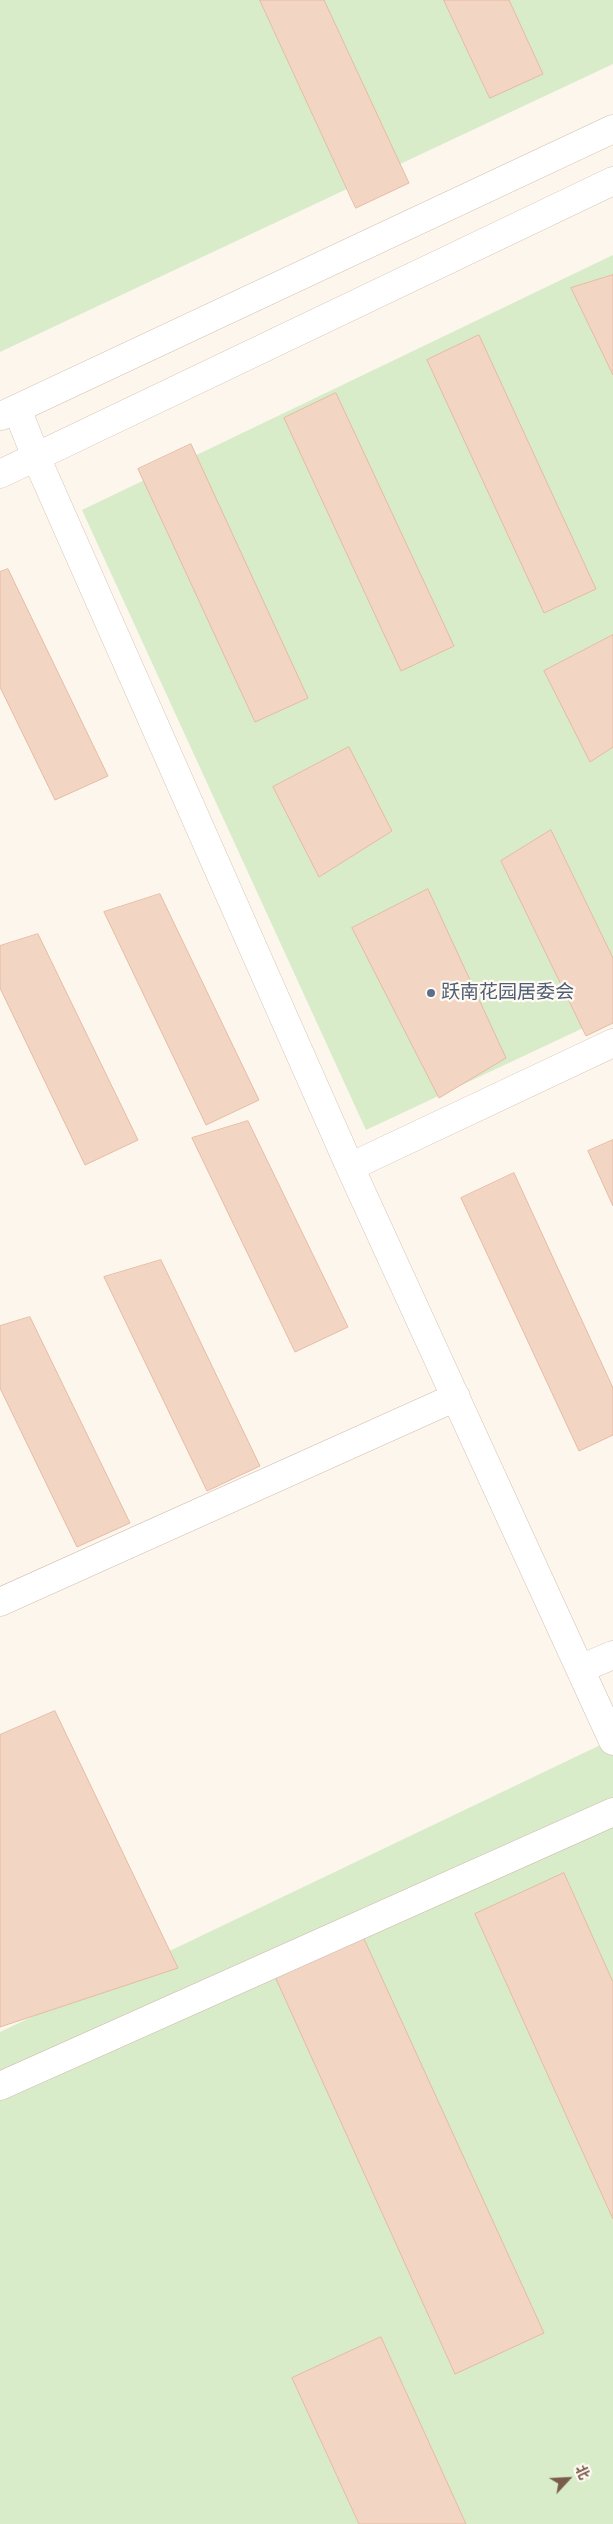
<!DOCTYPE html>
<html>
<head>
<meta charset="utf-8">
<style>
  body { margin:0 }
  #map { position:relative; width:613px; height:2524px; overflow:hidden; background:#fdf6ec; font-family:Karla,"Noto Sans SC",sans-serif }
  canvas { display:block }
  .north { position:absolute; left:543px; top:2454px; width:50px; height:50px; -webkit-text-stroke:4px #fffaf3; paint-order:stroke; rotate:65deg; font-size:14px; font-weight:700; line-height:20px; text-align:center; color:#7a5c4d }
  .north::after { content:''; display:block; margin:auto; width:18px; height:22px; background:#7a5c4d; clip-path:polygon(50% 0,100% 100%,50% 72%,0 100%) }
</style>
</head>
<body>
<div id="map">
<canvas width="613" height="2524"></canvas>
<div class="north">北</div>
</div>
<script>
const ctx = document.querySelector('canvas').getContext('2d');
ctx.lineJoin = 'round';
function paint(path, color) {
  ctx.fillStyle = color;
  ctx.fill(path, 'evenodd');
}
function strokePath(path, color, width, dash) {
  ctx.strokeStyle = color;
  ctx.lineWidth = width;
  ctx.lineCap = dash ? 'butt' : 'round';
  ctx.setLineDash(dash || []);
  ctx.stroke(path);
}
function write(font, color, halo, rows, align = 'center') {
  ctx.font = font + ' Karla,"Noto Sans SC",sans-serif';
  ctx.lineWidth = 4.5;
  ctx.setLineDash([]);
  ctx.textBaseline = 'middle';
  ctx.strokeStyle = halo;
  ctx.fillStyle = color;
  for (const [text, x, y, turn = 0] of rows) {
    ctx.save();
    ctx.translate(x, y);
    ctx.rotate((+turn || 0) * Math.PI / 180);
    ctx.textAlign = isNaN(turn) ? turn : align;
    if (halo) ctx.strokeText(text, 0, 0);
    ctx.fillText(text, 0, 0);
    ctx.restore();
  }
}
paint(new Path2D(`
  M0,0H613V64L0,352Z
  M613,255V1014L366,1130L82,510Z
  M613,1739V2524H0V2032Z`), '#d8ecc9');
const building = new Path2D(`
  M260,0H324L409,183L356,208Z
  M444,0H509L543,74L490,98Z
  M613,275V375L571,288Z
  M479,335L596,589L544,613L427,360Z
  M336,393L454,646L401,671L284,418Z
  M191,444L308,698L255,722L138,469Z
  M8,569L108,776L55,800L0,687V572Z
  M613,635V747L590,762L544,671Z
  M349,747L392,831L319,877L273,787Z
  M551,830L613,958V1023L586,1036L501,861Z
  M428,889L506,1058L439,1098L352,928Z
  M160,894L259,1100L206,1125L104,912Z
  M38,934L138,1140L85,1165L0,988V946Z
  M248,1121L348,1327L295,1352L192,1138Z
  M613,1140V1206L588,1151Z
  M514,1173L613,1388V1435L579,1451L461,1198Z
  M161,1260L260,1466L207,1491L104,1277Z
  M30,1317L130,1523L77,1547L0,1388V1326Z
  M55,1711L178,1968L0,2027V1735Z
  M564,1873L613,1982V2219L475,1914Z
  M360,1930L544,2333L455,2374L272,1970Z
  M381,2337L466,2524H359L292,2378Z`);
paint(building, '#f3d5c3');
strokePath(building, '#e6bba3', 1);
const minor = new Path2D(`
  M17,409L36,457L350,1167L613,1741
  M1,416L613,129
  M0,474L613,181
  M350,1167L613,1043
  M0,1602L456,1397
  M580,1669L613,1655
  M0,2086L613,1812`);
strokePath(minor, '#d1beb0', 29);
strokePath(minor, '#fff', 28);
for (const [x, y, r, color] of [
  [431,993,5,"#5c6f8a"]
]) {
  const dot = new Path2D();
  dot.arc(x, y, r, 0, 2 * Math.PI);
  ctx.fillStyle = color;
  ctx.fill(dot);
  strokePath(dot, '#fffaf3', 2);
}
write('19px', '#4e5e75', '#fffaf3', [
  ["跃南花园居委会",441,993]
], 'left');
</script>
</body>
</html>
